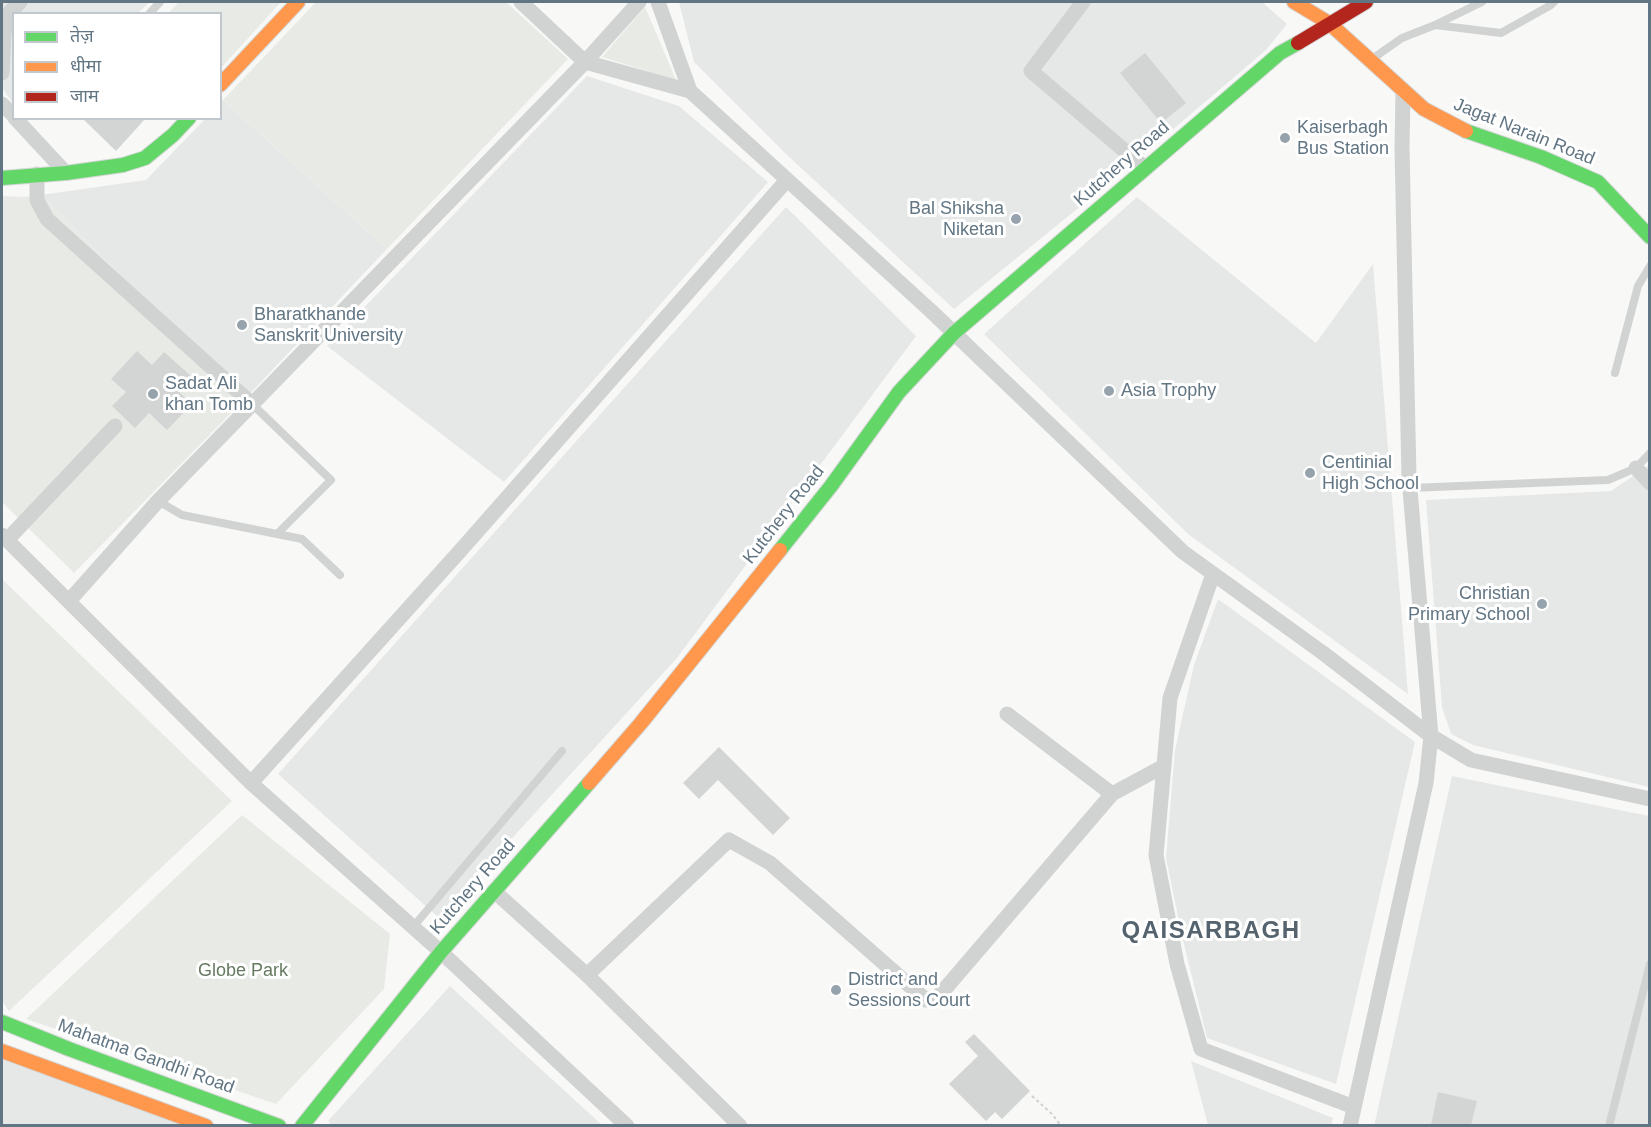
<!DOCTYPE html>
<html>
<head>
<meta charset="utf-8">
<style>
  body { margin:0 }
  #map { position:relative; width:1651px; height:1127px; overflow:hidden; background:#f8f8f7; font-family:Arial,"Noto Sans Devanagari",sans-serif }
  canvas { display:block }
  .frame { position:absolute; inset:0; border:3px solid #617583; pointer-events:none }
  .legend { position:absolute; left:12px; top:12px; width:210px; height:108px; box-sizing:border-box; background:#fff; border:2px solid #c0c8cd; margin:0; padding:8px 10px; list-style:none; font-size:18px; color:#617583 }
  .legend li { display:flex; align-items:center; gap:12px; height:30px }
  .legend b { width:30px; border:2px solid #c0c8cd }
</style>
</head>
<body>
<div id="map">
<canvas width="1651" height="1127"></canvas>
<div class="frame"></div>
<ul class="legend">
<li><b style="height:8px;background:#63d668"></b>तेज़</li>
<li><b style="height:8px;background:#ff974d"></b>धीमा</li>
<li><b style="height:8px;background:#b3261e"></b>जाम</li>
</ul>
</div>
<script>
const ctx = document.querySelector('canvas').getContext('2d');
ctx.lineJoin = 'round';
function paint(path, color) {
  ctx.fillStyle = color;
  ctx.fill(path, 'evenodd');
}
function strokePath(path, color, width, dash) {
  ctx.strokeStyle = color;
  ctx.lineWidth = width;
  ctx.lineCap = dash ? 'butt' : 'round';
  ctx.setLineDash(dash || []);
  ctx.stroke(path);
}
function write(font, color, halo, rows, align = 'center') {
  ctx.font = font + ' Arial,sans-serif';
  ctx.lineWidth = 6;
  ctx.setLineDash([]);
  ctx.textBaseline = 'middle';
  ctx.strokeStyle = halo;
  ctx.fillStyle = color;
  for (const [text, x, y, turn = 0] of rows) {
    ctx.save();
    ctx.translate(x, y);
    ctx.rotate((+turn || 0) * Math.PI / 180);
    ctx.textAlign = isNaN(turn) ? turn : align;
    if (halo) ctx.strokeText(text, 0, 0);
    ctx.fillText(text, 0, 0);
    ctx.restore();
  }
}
paint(new Path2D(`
  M2,2H150L138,13L14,14L13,103L2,88Z
  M679,2H1262L1287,24L1266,50L1130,166L954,309L786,154L694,62Z
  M587,76L679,106L768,182L504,482L327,346Z
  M223,100L387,249L244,400L41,195L146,180L205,119L220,118L221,102Z
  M1137,197L1316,343L1373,264L1408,694L1188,534L984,334Z
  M786,207L916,336L677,658L439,918L278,774Z
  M1649,465V787L1473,745L1451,734L1442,707L1426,500L1611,491Z
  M1218,599L1415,742L1336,1084L1207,1038L1182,936L1166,858L1175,750L1194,665Z
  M1452,776L1649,816V1125L1374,1126Z
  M450,986L602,1125L333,1126L328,1121Z
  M2,1059L187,1126H2Z
  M1191,1061L1333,1118L1331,1125H1208Z`), '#e6e8e8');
paint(new Path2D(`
  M179,2H281L221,68L220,14L168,13Z
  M316,2H506L568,59L387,249L223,100Z
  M645,7L676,80L602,57Z
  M41,195L244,400L74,573L2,502V196L22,197Z
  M2,579L232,801L9,1011L2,1001Z
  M242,815L390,934L384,989L276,1104L26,1019Z`), '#e8ebe5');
paint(new Path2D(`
  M1145,53L1186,103L1161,123L1120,73Z
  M82,118H146L116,151Z
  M137,351L152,365L164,352L192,377L178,391L192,404L167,430L149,413L135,428L112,406L126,392L111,379Z
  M719,747L790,818L773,835L718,780L699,799L683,783Z
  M974,1034L1030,1091L1002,1119L995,1112L986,1121L949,1084L978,1056L965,1042Z
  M1438,1092L1477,1101L1471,1125H1431Z`), '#d3d4d4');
const fast = new Path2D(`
  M1466,131L1541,157L1598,182L1650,237
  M2,178L66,173L123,165L145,158L173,135L189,118
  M780,550L831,486L899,392L954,333L1280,53L1298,43
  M2,1022L69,1049L279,1126
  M302,1126L441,952L589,783`);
const slow = new Path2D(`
  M1294,2L1329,23L1424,109L1466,131
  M220,85L298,2
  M589,783L641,723L780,550
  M2,1051L206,1126`);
const jam = new Path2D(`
  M1298,43L1366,2`);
strokePath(fast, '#d4d6d6', 16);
strokePath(slow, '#d4d6d6', 16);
strokePath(jam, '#d4d6d6', 16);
strokePath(new Path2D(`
  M1032,1096L1053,1115L1061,1126`), '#cecfd0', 2, [3, 3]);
strokePath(new Path2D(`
  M149,14L160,2
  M1435,25L1501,33L1551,5L1554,2
  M1372,59L1402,38L1435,25L1482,2
  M1615,373L1638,286L1650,266
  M252,404L331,480L277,534
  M1410,488L1608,480L1636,468L1650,453
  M158,501L182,515L302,539L340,575
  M413,927L562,751
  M1609,1126L1650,964`), '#d1d3d3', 8);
strokePath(new Path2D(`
  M521,2L585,62L690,91L931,311L1183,552L1323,653L1431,736L1471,760L1650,799
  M658,2L690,91
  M1083,2L1031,71L1145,168
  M2,73L4,33L9,13L20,2
  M2,104L14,116
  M15,118L66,173
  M37,174V200L47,219L252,404
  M1636,468L1650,483
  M2,535L251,783L441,952L627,1126
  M7,540L115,426
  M1213,574L1170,698L1156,855L1177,964L1201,1049L1354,1107
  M69,601L158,501L585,62L639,2
  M1007,714L1112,794
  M251,783L460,551L787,180
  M494,891L587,975L740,1126
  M587,975L729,840L770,863L926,1000L938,997L1112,794L1164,766
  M1350,1126L1426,783L1431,736L1409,478L1402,148L1403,90`), '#d1d3d3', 15);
strokePath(fast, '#63d668', 14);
strokePath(slow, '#ff974d', 14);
strokePath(jam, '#b3261e', 14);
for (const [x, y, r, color] of [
  [1285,138,6,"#96a3ac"],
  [1016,219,6,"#96a3ac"],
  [242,325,6,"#96a3ac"],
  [1109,391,6,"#96a3ac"],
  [153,394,6,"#96a3ac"],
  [1310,473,6,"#96a3ac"],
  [1542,604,6,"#96a3ac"],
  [836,990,6,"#96a3ac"]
]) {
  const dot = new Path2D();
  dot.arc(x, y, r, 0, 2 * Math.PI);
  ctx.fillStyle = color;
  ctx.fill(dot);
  strokePath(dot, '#fff', 2);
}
write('18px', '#617583', '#fff', [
  ["Kaiserbagh",1297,128],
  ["Bus Station",1297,149],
  ["Bal Shiksha",1004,209,"right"],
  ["Niketan",1004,230,"right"],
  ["Bharatkhande",254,315],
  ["Sanskrit University",254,336],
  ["Sadat Ali",165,384],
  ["khan Tomb",165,405],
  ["Asia Trophy",1121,391],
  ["Centinial",1322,463],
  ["High School",1322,484],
  ["Christian",1530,594,"right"],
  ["Primary School",1530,615,"right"],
  ["District and",848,980],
  ["Sessions Court",848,1001]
], 'left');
write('18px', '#617583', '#fff', [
  ["Jagat Narain Road",1524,132,22],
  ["Kutchery Road",1122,164,-41],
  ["Kutchery Road",784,515,-52],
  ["Kutchery Road",473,887,-49],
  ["Mahatma Gandhi Road",146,1057,20]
]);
write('18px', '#667a61', '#fff', [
  ["Globe Park",243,971]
]);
ctx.letterSpacing = '1.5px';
write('bold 24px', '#54636e', '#fff', [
  ["QAISARBAGH",1211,931]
]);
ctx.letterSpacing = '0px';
</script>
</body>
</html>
